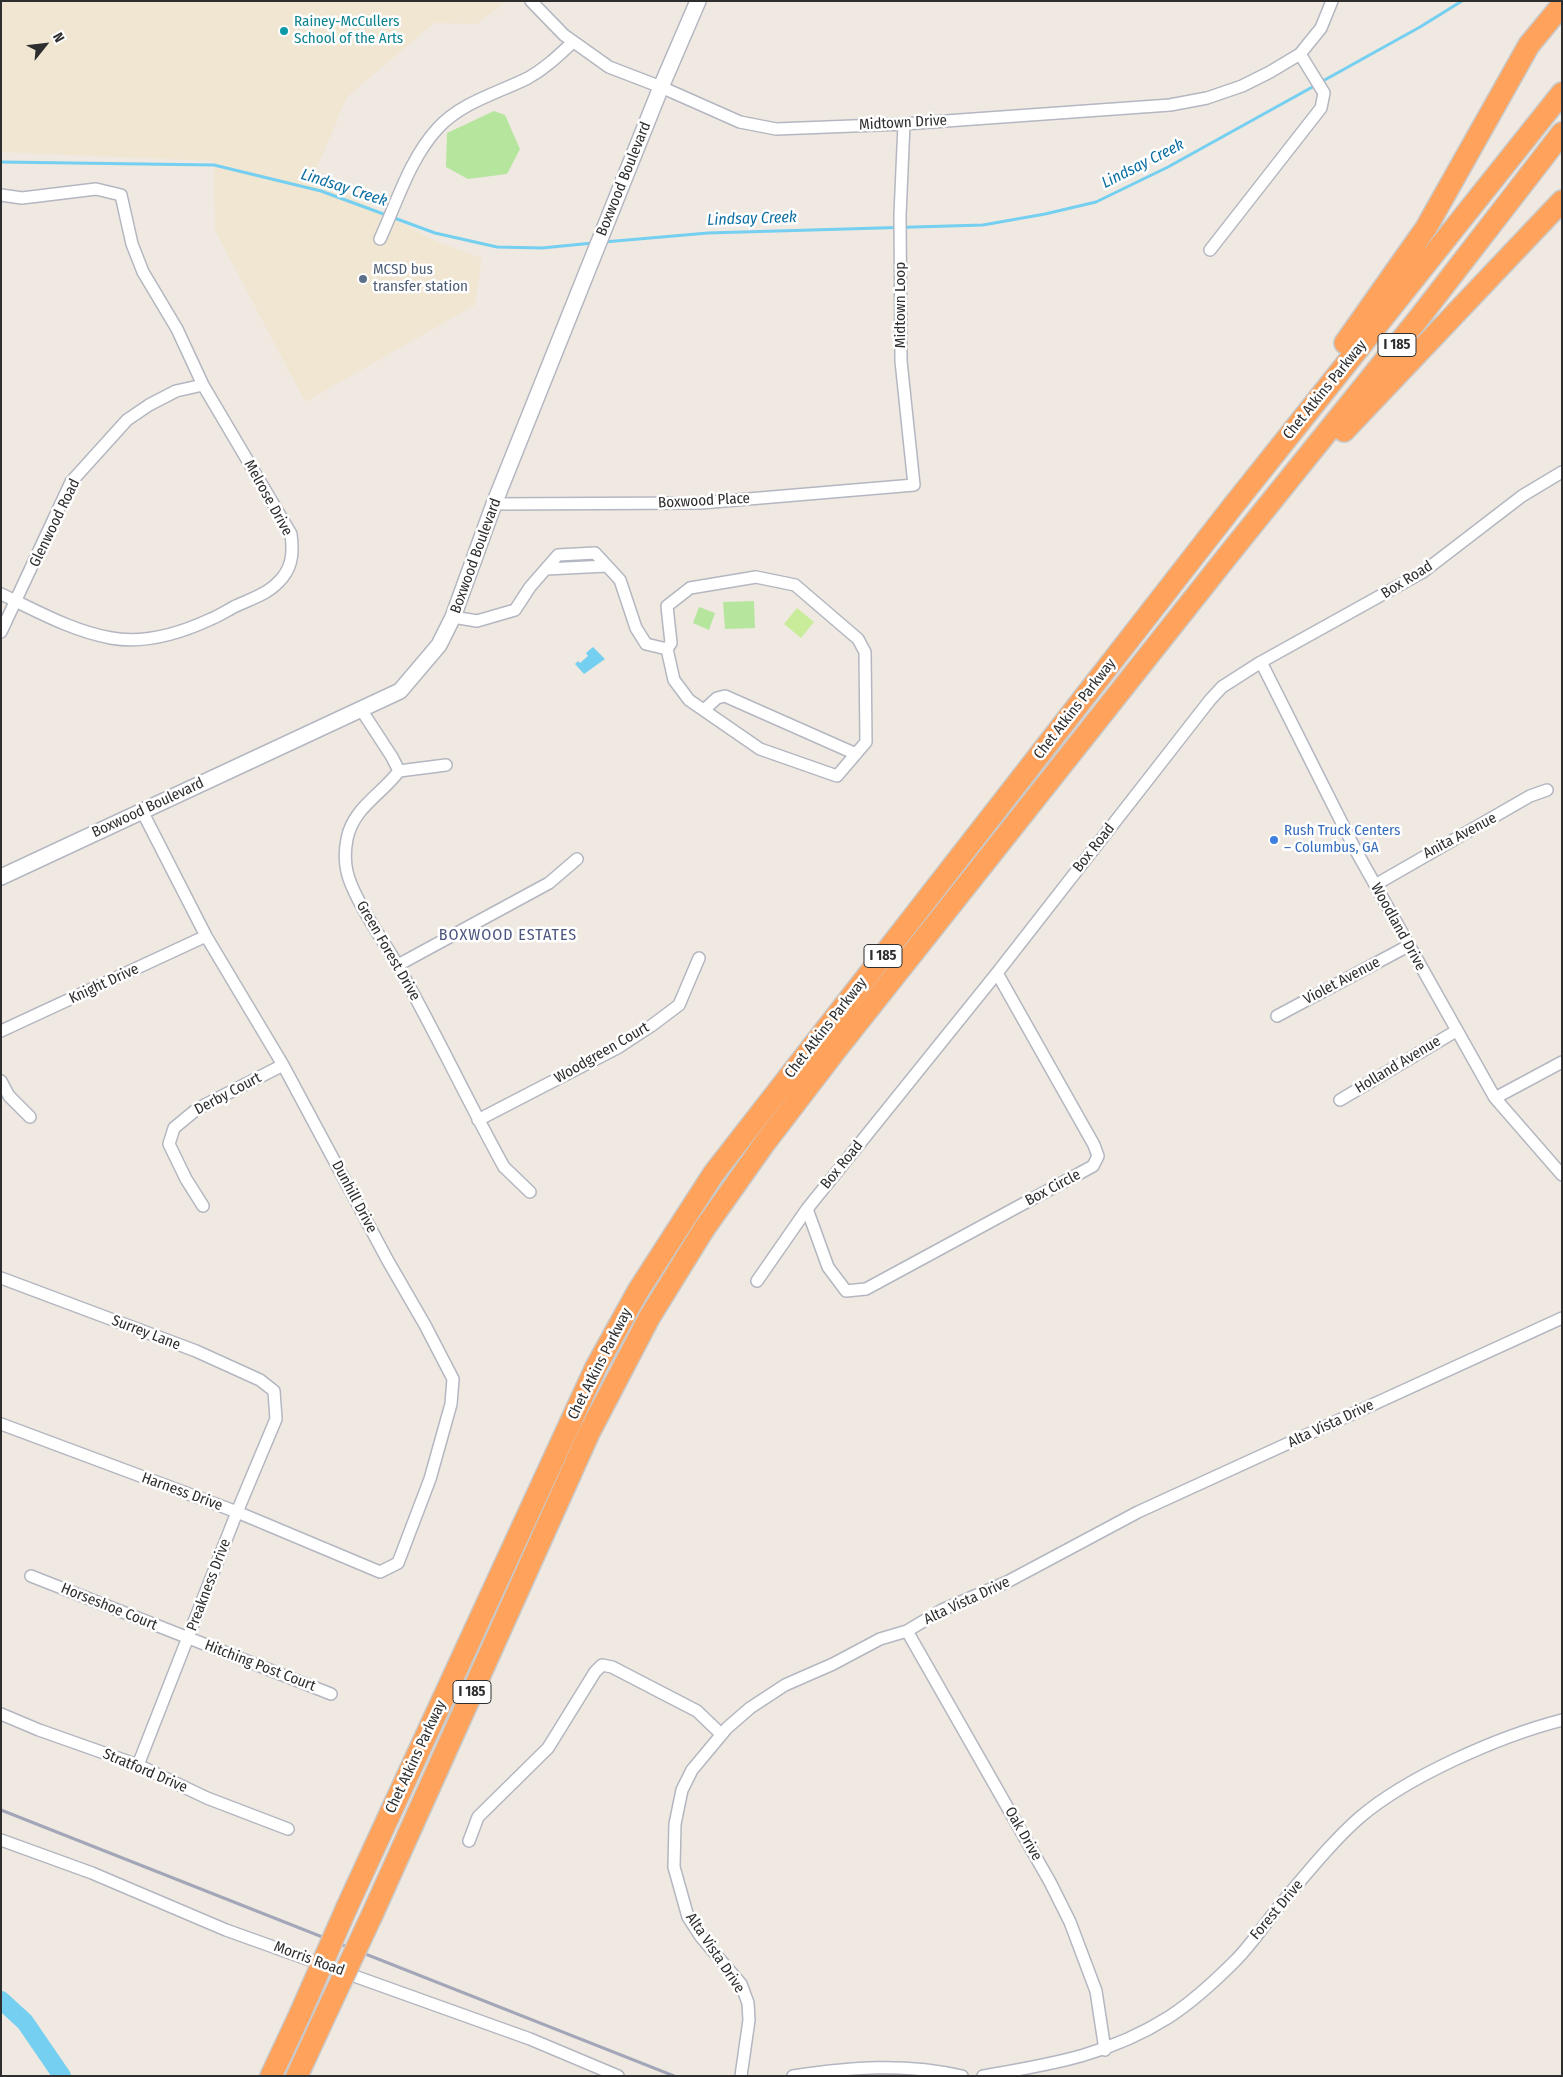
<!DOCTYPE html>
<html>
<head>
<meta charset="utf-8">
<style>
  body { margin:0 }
  #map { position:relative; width:1563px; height:2077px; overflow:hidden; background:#efe9e1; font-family:"Fira Sans Condensed",sans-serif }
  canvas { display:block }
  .frame { position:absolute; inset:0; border:2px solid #2e2e2e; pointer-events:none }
  .north { position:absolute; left:20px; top:20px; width:50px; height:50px; -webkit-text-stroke:4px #fff; paint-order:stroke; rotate:61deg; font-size:14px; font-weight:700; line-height:20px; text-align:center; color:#2e2e2e }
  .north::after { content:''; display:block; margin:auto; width:18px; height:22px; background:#2e2e2e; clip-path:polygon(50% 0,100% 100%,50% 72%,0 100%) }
</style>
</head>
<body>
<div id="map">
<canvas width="1563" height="2077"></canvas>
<div class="frame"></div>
<div class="north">N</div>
</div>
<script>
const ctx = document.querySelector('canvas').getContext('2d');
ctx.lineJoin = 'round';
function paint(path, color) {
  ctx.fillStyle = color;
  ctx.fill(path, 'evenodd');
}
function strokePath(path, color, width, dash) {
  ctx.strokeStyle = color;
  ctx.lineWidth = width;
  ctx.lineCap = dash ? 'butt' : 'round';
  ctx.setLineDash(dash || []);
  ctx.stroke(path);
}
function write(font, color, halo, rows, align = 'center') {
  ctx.font = font + ' "Fira Sans Condensed",sans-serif';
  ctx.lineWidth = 5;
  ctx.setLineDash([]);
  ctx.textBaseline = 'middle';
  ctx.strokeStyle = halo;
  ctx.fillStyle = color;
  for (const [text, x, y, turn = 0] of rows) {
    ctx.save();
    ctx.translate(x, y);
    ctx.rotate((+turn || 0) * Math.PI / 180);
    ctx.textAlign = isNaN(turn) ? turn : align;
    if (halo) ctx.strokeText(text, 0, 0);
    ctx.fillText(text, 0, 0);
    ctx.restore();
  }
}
paint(new Path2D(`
  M1,1H506L477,24L434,23L347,97L313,176L437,242L482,258L475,305L305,402L215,230L214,161L1,152Z`), '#f0e6d1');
paint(new Path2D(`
  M494,111L505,115L520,149L507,174L468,179L446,167L447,133Z
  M754,601L755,628L725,629L723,602Z
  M699,607L715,613L709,630L693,623Z`), '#b6e59e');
paint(new Path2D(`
  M797,608L814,622L801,638L784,624Z`), '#c9ec9a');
paint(new Path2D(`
  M593,647L605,659L584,674L575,664L578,661L580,663L588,656L586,653Z`), '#75cff0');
strokePath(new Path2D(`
  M1321,82L1420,27L1462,1
  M1,162L214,165L321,191L435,233L497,247L542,248L593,243
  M604,242L708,233L983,225L1045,214L1096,202L1168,167L1316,85`), '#75cff0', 3);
strokePath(new Path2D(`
  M1,2000L25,2022L62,2076`), '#75cff0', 18);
const minor = new Path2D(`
  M531,1L564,35L609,67L661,87L740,122L776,129L904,124L1170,105L1207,98L1242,86L1270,72L1300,54L1321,28L1332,1
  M1,195L22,198L96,189L121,195L132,244L143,272L177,329L203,385L291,534C293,550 293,564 283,577C270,593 256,597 238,605C229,609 221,615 211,619C181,633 144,644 111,638C72,631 37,611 1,594
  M380,239C397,202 410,158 438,128C462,102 498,93 528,78C546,68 559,55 573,42
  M1210,250L1321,108L1324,93L1300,54
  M494,504L701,503L914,485L901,361L900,215L904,124
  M546,569L607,566
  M756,577L795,585L858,639L865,652L866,742L837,776L760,749L689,700L674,680L667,649L671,643L667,606L690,588Z
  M453,617L477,621L515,610L530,587L558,555L595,553L620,580L636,628L646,644L667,649
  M1,632L71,482L127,420L149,405L176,391L203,385
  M1261,662L1355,849L1495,1098L1562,1175
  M704,710L717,698L725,696L856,754
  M362,711L392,757L399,771
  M399,771C381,795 353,808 347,839C344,854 345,870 351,884C363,914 382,938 398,966C435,1031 467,1100 504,1167L530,1192
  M399,771L446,765
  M1375,885L1530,796L1547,790
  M398,965L549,883L577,859
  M997,973L1094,1145L1098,1156L1093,1166L866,1289L846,1291L828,1267L807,1209L997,973L1210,700L1222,687L1261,662L1423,572L1522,496L1562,472
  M1277,1016L1408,946
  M1,1031L206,936
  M1,1081L9,1096L30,1117
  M1495,1098L1562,1062
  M1340,1100L1456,1031
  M478,1120L619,1047L651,1026L679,1005L699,958
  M203,1206L186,1179L169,1144L174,1128L197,1109L283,1065
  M1,1278L196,1351L260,1380L274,1391L276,1419L237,1512L138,1765
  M757,1281L807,1209
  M1,1424L237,1512L380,1572L398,1563L430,1479L451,1404L453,1379L425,1325L388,1261L283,1065L206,936L142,811
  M31,1576L331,1694
  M907,1631L1050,1882L1070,1922L1096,1991L1105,2050
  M1,1714L39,1730L138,1765L207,1798L288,1829
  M1,1840L92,1873L226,1930L530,2039L618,2076
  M469,1841L478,1817L548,1748L595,1672L602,1665L612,1667L697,1711L721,1734
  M741,2076L749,2020L748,2003L741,1984L701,1937L688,1917L674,1867L675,1824L682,1790L692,1770L727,1728L750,1708L785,1685L833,1664L880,1639L907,1631L942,1610L1007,1582L1138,1512L1562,1318
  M793,2076C851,2067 905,2063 962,2076
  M983,2076C1052,2064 1109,2055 1169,2017C1192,2002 1216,1980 1235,1961C1254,1942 1268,1919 1285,1899C1308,1872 1332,1842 1359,1818C1408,1776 1500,1736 1562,1720`);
const tertiary = new Path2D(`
  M1,877L400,691L439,645L453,617L494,504L661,87L698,1`);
const motorway = new Path2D(`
  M1345,343L1426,228L1529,45L1562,5
  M1344,431L1562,201
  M347,1907L596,1367L638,1291L714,1173L1233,506L1562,93
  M372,1915L589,1433L649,1318L704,1229L764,1144L836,1050L1229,554L1419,318L1562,133
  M271,2076L300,2014
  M297,2076L322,2022`);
strokePath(minor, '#b4b7c1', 14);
strokePath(tertiary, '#b4b7c1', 18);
strokePath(motorway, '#c9c9c9', 24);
strokePath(minor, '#fff', 11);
strokePath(tertiary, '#fff', 15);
strokePath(motorway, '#ffa35c', 21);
strokePath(new Path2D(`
  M1,1810L674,2076`), '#a3a6b8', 3);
const motorwayBridge = new Path2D(`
  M300,2014L347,1907
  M322,2022L372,1915`);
strokePath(motorwayBridge, '#c9c9c9', 24, []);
strokePath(motorwayBridge, '#ffa35c', 21);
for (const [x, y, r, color] of [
  [284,31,5,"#0f9aa8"],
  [363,279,5,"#5c6f8a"],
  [1274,840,5,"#3f7fe0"]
]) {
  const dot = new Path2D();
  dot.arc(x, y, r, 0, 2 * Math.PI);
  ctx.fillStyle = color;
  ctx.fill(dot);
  strokePath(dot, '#fff', 2);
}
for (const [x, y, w] of [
  [1397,345,38],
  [883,956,38],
  [472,1692,38]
]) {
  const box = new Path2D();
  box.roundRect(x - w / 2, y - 11.5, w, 23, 4);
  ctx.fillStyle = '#fff';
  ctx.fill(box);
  strokePath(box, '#2e2e2e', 1);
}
write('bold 14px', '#2e2e2e', null, [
  ["I 185",1397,345],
  ["I 185",883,956],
  ["I 185",472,1692]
]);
write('15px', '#0d838f', '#fff', [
  ["Rainey-McCullers",294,22],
  ["School of the Arts",294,39]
], 'left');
write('15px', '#2e2e2e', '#fff', [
  ["Midtown Drive",903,123,-3],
  ["Boxwood Boulevard",624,179,-68],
  ["Midtown Loop",901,305,-90],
  ["Chet Atkins Parkway",1325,390,-51],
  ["Melrose Drive",268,498,61],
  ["Boxwood Place",704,501,-3],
  ["Glenwood Road",55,523,-64],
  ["Boxwood Boulevard",476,556,-70],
  ["Box Road",1407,580,-32],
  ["Chet Atkins Parkway",1075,709,-52],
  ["Boxwood Boulevard",148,808,-25],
  ["Anita Avenue",1460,836,-28],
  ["Box Road",1094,848,-52],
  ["Woodland Drive",1398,927,61],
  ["Green Forest Drive",388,951,60],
  ["Violet Avenue",1342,981,-28],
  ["Knight Drive",104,984,-25],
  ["Chet Atkins Parkway",826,1028,-52],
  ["Woodgreen Court",602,1053,-30],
  ["Holland Avenue",1398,1065,-31],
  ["Derby Court",228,1094,-28],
  ["Box Road",842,1165,-51],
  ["Box Circle",1053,1188,-28],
  ["Dunhill Drive",354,1197,62],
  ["Surrey Lane",146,1333,21],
  ["Chet Atkins Parkway",600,1364,-63],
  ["Alta Vista Drive",1331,1424,-25],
  ["Harness Drive",182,1492,20],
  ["Preakness Drive",209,1585,-69],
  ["Alta Vista Drive",967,1601,-25],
  ["Horseshoe Court",109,1607,22],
  ["Hitching Post Court",260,1666,21],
  ["Chet Atkins Parkway",416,1757,-65],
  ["Stratford Drive",145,1771,23],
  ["Oak Drive",1023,1834,60],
  ["Forest Drive",1277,1910,-50],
  ["Alta Vista Drive",715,1953,56],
  ["Morris Road",309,1959,20]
]);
write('15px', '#4e5e75', '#fff', [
  ["MCSD bus",373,270],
  ["transfer station",373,287]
], 'left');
write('15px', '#366cbe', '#fff', [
  ["Rush Truck Centers",1284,831],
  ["– Columbus, GA",1284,848]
], 'left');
write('italic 16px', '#0d6fa3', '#fff', [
  ["Lindsay Creek",1143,164,-27],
  ["Lindsay Creek",344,188,18],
  ["Lindsay Creek",752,219,-2]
]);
ctx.letterSpacing = '1px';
write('16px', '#4d5680', '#fff', [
  ["BOXWOOD ESTATES",508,936]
]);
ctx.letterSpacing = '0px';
</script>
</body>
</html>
